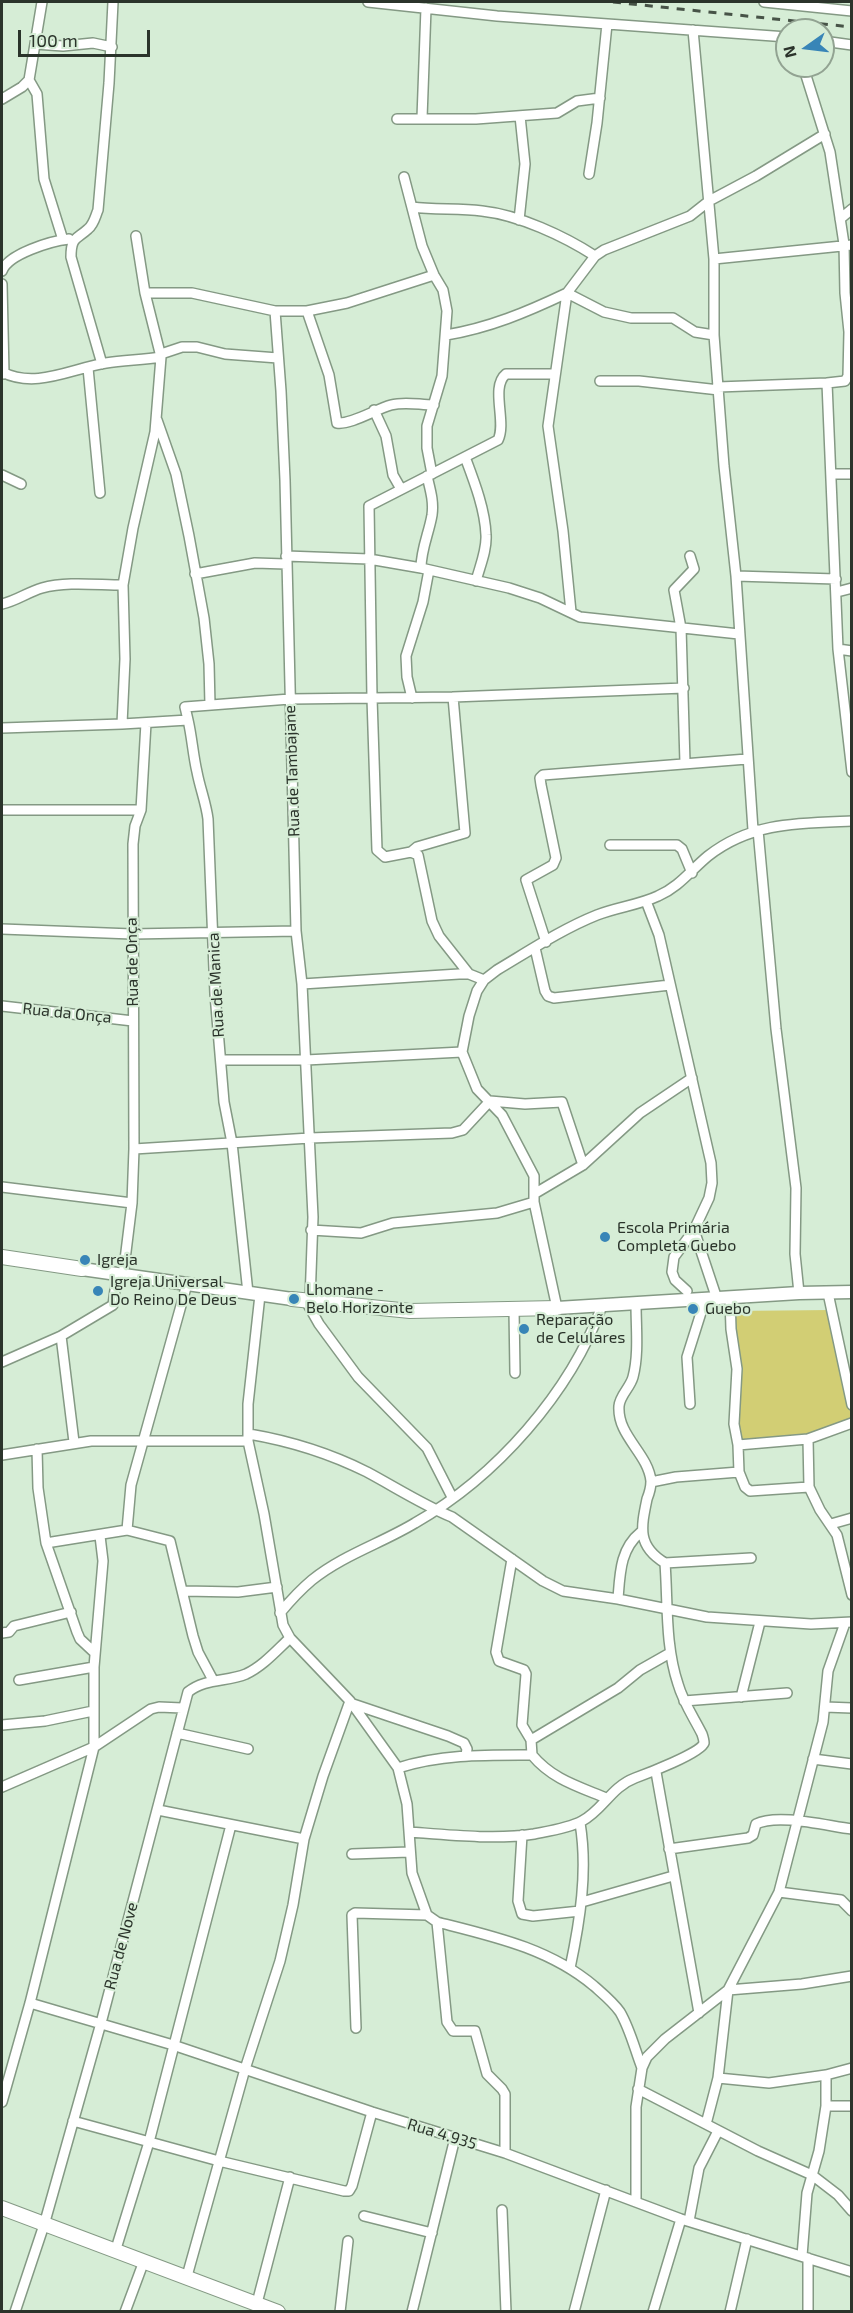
<!DOCTYPE html>
<html>
<head>
<meta charset="utf-8">
<style>
  body { margin:0 }
  #map { position:relative; width:853px; height:2313px; overflow:hidden; background:#d6edd6; font-family:"Exo 2",sans-serif }
  canvas { display:block }
  .frame { position:absolute; inset:0; border:3px solid #2b342b; pointer-events:none }
  .north { position:absolute; left:775px; top:18px; width:60px; height:60px; box-sizing:border-box; background:#d6edd6; border:2px solid #92a392; border-radius:50%; rotate:256deg; font-size:16px; font-weight:700; line-height:24px; text-align:center; color:#2b342b }
  .north::after { content:''; display:block; margin:auto; width:21px; height:27px; background:#3885b7; clip-path:polygon(50% 0,100% 100%,50% 72%,0 100%) }
  .scale { position:absolute; left:18px; top:30px; width:132px; height:27px; box-sizing:border-box; border:3px solid #2b342b; border-top:0; padding-left:8px; font-size:18px; line-height:21px; white-space:nowrap; color:#2b342b; -webkit-text-stroke:4px #d6edd6; paint-order:stroke }
</style>
</head>
<body>
<div id="map">
<canvas width="853" height="2313"></canvas>
<div class="frame"></div>
<div class="north">N</div>
<div class="scale">100 m</div>
</div>
<script>
const ctx = document.querySelector('canvas').getContext('2d');
ctx.lineJoin = 'round';
function paint(path, color) {
  ctx.fillStyle = color;
  ctx.fill(path, 'evenodd');
}
function strokePath(path, color, width, dash) {
  ctx.strokeStyle = color;
  ctx.lineWidth = width;
  ctx.lineCap = dash ? 'butt' : 'round';
  ctx.setLineDash(dash || []);
  ctx.stroke(path);
}
function write(font, color, halo, rows, align = 'center') {
  ctx.font = font + ' "Exo 2",sans-serif';
  ctx.lineWidth = 4.5;
  ctx.setLineDash([]);
  ctx.textBaseline = 'middle';
  ctx.strokeStyle = halo;
  ctx.fillStyle = color;
  for (const [text, x, y, turn = 0] of rows) {
    ctx.save();
    ctx.translate(x, y);
    ctx.rotate((+turn || 0) * Math.PI / 180);
    ctx.textAlign = isNaN(turn) ? turn : align;
    if (halo) ctx.strokeText(text, 0, 0);
    ctx.fillText(text, 0, 0);
    ctx.restore();
  }
}
paint(new Path2D(`
  M831,1310L851,1416L849,1422L807,1436L741,1442L738,1440L731,1311Z`), '#d2ce74');
const minor = new Path2D(`
  M368,2L497,16L787,37
  M764,2L852,11
  M693,30L714,259V335L724,466L736,576L753,830
  M823,41L852,45
  M35,44L63,46L93,43L112,47
  M803,66L830,152L844,244L845,293L849,332L848,376L845,381L827,383L838,649L852,772
  M29,80L37,94L44,179L63,240
  M2,99L22,87L29,80L42,2
  M422,118L426,8
  M397,119H476L557,113L577,101L600,98
  M589,174L597,123L607,24
  M404,177L422,246L434,275L443,290L447,311L442,376L427,426V448L432,474
  M412,207C435,210 459,208 482,211C519,215 564,236 595,256
  M840,219L852,209
  M519,220L525,164L520,116
  M714,259L852,245
  M2,271C8,254 51,241 69,239
  M2,284L4,374
  M145,293H192L275,311H307L347,303L434,275
  M567,293L604,312L631,318H673L695,332L714,335
  M275,311L281,391L285,480L296,931L302,984L313,1217L310,1301
  M307,311L329,375L337,423C351,425 376,409 391,405C406,401 419,405 434,405
  M446,335C489,328 527,312 567,293
  M102,364L71,257C71,237 76,240 88,229C94,224 95,217 98,210L109,83L113,2
  M88,368L100,493
  M2,372C36,389 70,369 106,363C124,360 143,360 161,357V354L182,347H197L225,354L278,358
  M600,381H639L719,390
  M718,387L827,383
  M374,410L386,436L393,475L401,489
  M157,420L176,474L189,536L204,618L209,664L210,705
  M465,457C474,481 485,509 486,535C487,550 480,566 476,581
  M831,474H852
  M2,475L21,484
  M286,556L369,559L421,568L509,588L540,598L580,617L739,634
  M421,568C421,549 429,533 432,515C434,501 430,489 427,476
  M195,574L255,563L286,564
  M736,576L836,579
  M837,592L852,588
  M2,604C16,601 28,592 42,588C67,581 97,585 123,585
  M571,612L563,531L548,426L567,293L595,256L604,250L690,216L709,201L756,176L825,134
  M838,649L852,651
  M412,698L407,677L406,656L423,602L429,570
  M188,720L185,707L290,699L453,697L684,688
  M122,724L188,720C192,737 193,755 197,772C200,788 206,803 208,819L215,994L224,1102L232,1143L248,1293
  M2,728L122,724L125,659L123,585L133,528L155,432L161,357L145,293L136,236
  M685,763L681,628L674,590L694,569L690,556
  M2,810H141
  M758,830L776,1029L796,1188L795,1254L799,1293
  M610,845H677L682,849L692,873
  M411,852L417,847L465,833L453,697
  M646,901L659,935L711,1163L712,1183L709,1198L694,1230L674,1257L672,1272L675,1280L687,1291
  M2,929L132,934L296,931
  M546,942L526,880L553,865L556,858L541,785L540,778L543,775L747,759
  M535,948L545,991L548,996L554,998L670,985
  M469,974L439,936L432,921L418,855L411,852L385,857L377,850L372,698L369,506L498,440C507,422 490,387 506,374H555
  M302,984L459,974H469L484,980
  M2,1006L133,1021
  M221,1060H306L462,1052
  M134,1149L310,1138L452,1133L463,1130L490,1101L525,1104L562,1102L583,1165
  M2,1187L132,1203
  M534,1194L583,1165L640,1113L692,1078
  M311,1230L361,1233L393,1223L497,1213L534,1202
  M694,1230L717,1299
  M123,1276L132,1203L134,1149L133,844L135,826L141,810L146,723
  M828,1293L852,1405
  M260,1295L248,1404V1441L264,1514L283,1625L290,1638L350,1701L398,1768L407,1804L412,1873L427,1915
  M730,1298L731,1329L737,1369L734,1424L738,1445L739,1472L745,1487L750,1491L809,1487
  M306,1301L319,1324L358,1377L427,1448L452,1497
  M557,1308L534,1202V1176L502,1115L477,1089L462,1052L469,1016L477,991L484,980L497,970C529,951 562,929 597,915C617,907 639,905 658,896C679,887 691,870 708,856C751,822 799,823 852,821
  M514,1310L515,1373
  M61,1336L74,1442
  M2,1362L61,1336L113,1305L117,1275
  M690,1404L687,1357L705,1300
  M249,1434C290,1441 329,1453 367,1472C395,1487 423,1505 452,1517L543,1581L563,1591L618,1599L707,1617L811,1624L852,1622
  M808,1439L809,1487L820,1510L837,1535L852,1595
  M738,1445L808,1439L852,1423
  M37,1449L38,1488L46,1543L77,1632L80,1639L95,1653
  M2,1455L91,1441H248
  M651,1482L676,1477L739,1472
  M831,1524L852,1518
  M127,1530L131,1485L187,1284
  M46,1543L127,1530L170,1541L193,1636L198,1652L213,1680
  M512,1559L496,1652L499,1661L524,1670L526,1674L522,1725L531,1740L532,1755C552,1779 577,1786 606,1798
  M665,1563L751,1558
  M183,1591L238,1592L277,1587
  M618,1599C620,1573 620,1549 641,1532
  M280,1613C290,1601 300,1590 312,1580C343,1555 382,1543 415,1523C496,1477 570,1393 602,1306
  M2,1633L9,1632L14,1626L71,1612
  M19,1680L94,1667
  M741,1697L760,1622
  M684,1701L787,1693
  M353,1704L448,1736L464,1743L467,1749L466,1755
  M825,1707L852,1708
  M2,1725L45,1721L93,1711
  M177,1733L248,1749
  M531,1740L618,1688L640,1670L670,1653
  M813,1759L852,1764
  M398,1768C442,1754 486,1755 532,1755
  M656,1772L699,2013
  M2,1787L94,1747L151,1709L159,1707L182,1708
  M158,1810L304,1839
  M410,1832C449,1835 496,1840 534,1834C549,1831 569,1828 582,1821C603,1810 611,1787 635,1778C646,1774 701,1753 704,1743C704,1741 703,1737 702,1734C694,1718 683,1702 678,1684C665,1645 668,1603 665,1563C637,1546 641,1528 647,1499C649,1494 651,1487 651,1481C648,1453 617,1436 619,1406C620,1395 630,1388 633,1377C639,1354 636,1328 636,1304
  M522,1835L518,1901L522,1914L533,1916L580,1911
  M669,1849L748,1838L753,1835L756,1824C778,1813 827,1826 852,1829
  M352,1854L409,1852
  M779,1892L841,1900L852,1911
  M582,1902L673,1876
  M437,1922L447,2022L453,2031H475L487,2074L502,2089L505,2094V2153
  M570,1968C580,1921 588,1871 580,1823
  M30,2003L173,2045L372,2112L505,2153L681,2219L852,2272
  M356,2028L352,1915L355,1913L427,1915L437,1922C492,1936 549,1948 594,1986C603,1994 613,2002 620,2012C630,2029 635,2050 642,2068
  M718,2078L769,2083L826,2075L852,2068
  M638,2089L758,2151L812,2175L838,2195L852,2211
  M2,2102L30,2003L94,1747V1667L103,1561L100,1536
  M826,2106H852
  M73,2121L219,2161L344,2191H349L352,2186L372,2112
  M706,2124L718,2078L728,1990L802,1984L852,1976
  M636,2200V2107L642,2068L647,2057L665,2039L728,1990L779,1892L823,1722L828,1671L845,1623
  M502,2210L506,2312
  M364,2216L432,2233
  M689,2221L699,2168L718,2131
  M115,2252L149,2142L231,1825
  M802,2256L807,2193L819,2151L826,2106V2075
  M808,2258V2312
  M187,2276L245,2069L280,1961L293,1905L304,1839L323,1776L350,1701
  M257,2303L290,2177
  M15,2312L44,2225L101,2023L188,1692C205,1678 227,1682 246,1674C263,1666 276,1651 290,1638
  M125,2312L144,2261
  M340,2312L348,2241
  M412,2312L455,2138
  M574,2312L606,2190
  M653,2312L681,2219
  M730,2312L747,2239`);
const tertiary = new Path2D(`
  M82,1269L292,1299
  M557,1308L799,1293L852,1292`);
const secondary = new Path2D(`
  M2,1257L82,1269
  M292,1299L410,1311L557,1308
  M2,2208L278,2312`);
strokePath(minor, '#849984', 12);
strokePath(tertiary, '#849984', 15);
strokePath(secondary, '#849984', 16);
strokePath(minor, '#fff', 9);
strokePath(tertiary, '#fff', 12);
strokePath(secondary, '#fff', 14);
strokePath(new Path2D(`
  M613,2L852,27`), '#475347', 3, [8, 8]);
for (const [x, y, r, color] of [
  [605,1237,6,"#3885b7"],
  [85,1260,6,"#3885b7"],
  [98,1291,6,"#3885b7"],
  [294,1299,6,"#3885b7"],
  [693,1309,6,"#3885b7"],
  [524,1329,6,"#3885b7"]
]) {
  const dot = new Path2D();
  dot.arc(x, y, r, 0, 2 * Math.PI);
  ctx.fillStyle = color;
  ctx.fill(dot);
  strokePath(dot, '#d6edd6', 2);
}
write('16px', '#2b342b', '#d6edd6', [
  ["Rua de Tambajane",292,771,-92],
  ["Rua de Onça",132,962,-91],
  ["Rua de Manica",216,985,-93],
  ["Rua da Onça",67,1013,6],
  ["Rua de Nove",121,1946,-75],
  ["Rua 4.935",442,2134,17]
]);
write('16px', '#2b342b', '#d6edd6', [
  ["Escola Primária",617,1228],
  ["Completa Guebo",617,1246],
  ["Igreja",97,1260],
  ["Igreja Universal",110,1282],
  ["Do Reino De Deus",110,1300],
  ["Lhomane -",306,1290],
  ["Belo Horizonte",306,1308],
  ["Guebo",705,1309],
  ["Reparação",536,1320],
  ["de Celulares",536,1338]
], 'left');
</script>
</body>
</html>
